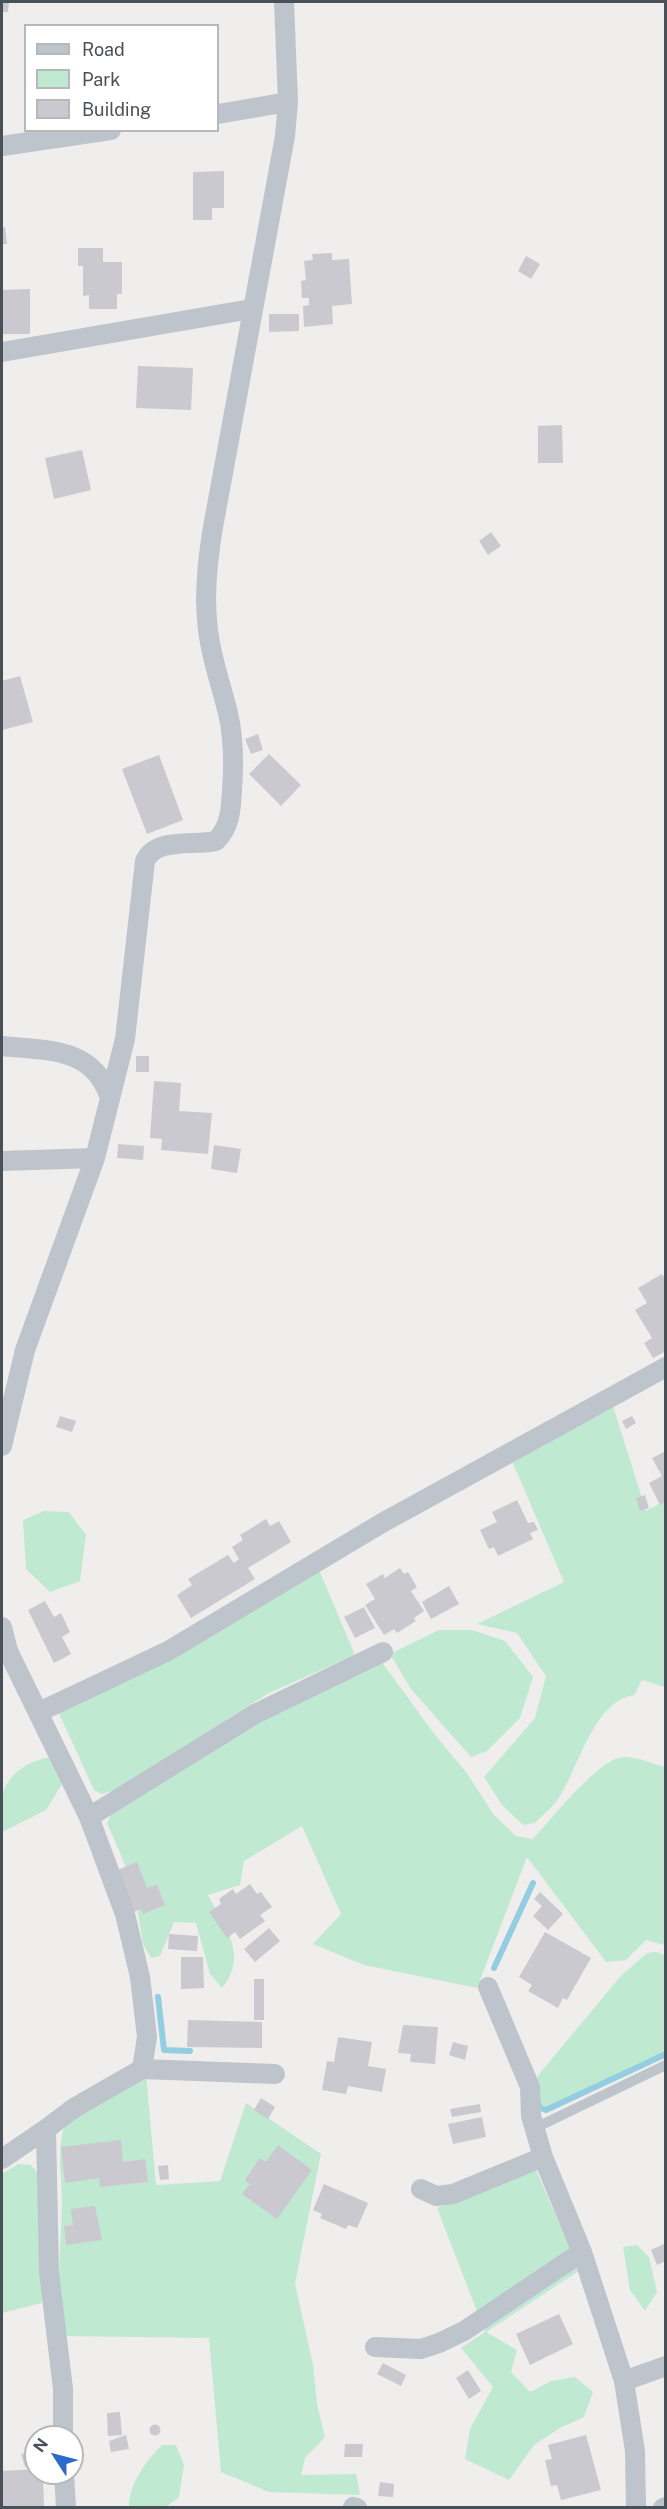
<!DOCTYPE html>
<html>
<head>
<meta charset="utf-8">
<style>
  body { margin:0 }
  #map { position:relative; width:667px; height:2509px; overflow:hidden; background:#f0eded; font-family:"Public Sans",sans-serif }
  canvas { display:block }
  .frame { position:absolute; inset:0; border:3px solid #485058; pointer-events:none }
  .legend { position:absolute; left:24px; top:24px; width:195px; height:108px; box-sizing:border-box; background:#fff; border:2px solid #b6b9bc; margin:0; padding:8px 10px; list-style:none; font-size:18px; color:#485058 }
  .legend li { display:flex; align-items:center; gap:12px; height:30px }
  .legend b { width:30px; border:2px solid #b6b9bc }
  .north { position:absolute; left:24px; top:2425px; width:60px; height:60px; box-sizing:border-box; background:#fff; border:2px solid #b6b9bc; border-radius:50%; rotate:306deg; font-size:16px; font-weight:700; line-height:24px; text-align:center; color:#485058 }
  .north::after { content:''; display:block; margin:auto; width:21px; height:27px; background:#2e6ac9; clip-path:polygon(50% 0,100% 100%,50% 72%,0 100%) }
</style>
</head>
<body>
<div id="map">
<canvas width="667" height="2509"></canvas>
<div class="frame"></div>
<ul class="legend">
<li><b style="height:8px;background:#bdc4cb"></b>Road</li>
<li><b style="height:16px;background:#c0e9d2"></b>Park</li>
<li><b style="height:16px;background:#c9c9cf"></b>Building</li>
</ul>
<div class="north">N</div>
</div>
<script>
const ctx = document.querySelector('canvas').getContext('2d');
ctx.lineJoin = 'round';
function paint(path, color) {
  ctx.fillStyle = color;
  ctx.fill(path, 'evenodd');
}
function strokePath(path, color, width, dash) {
  ctx.strokeStyle = color;
  ctx.lineWidth = width;
  ctx.lineCap = dash ? 'butt' : 'round';
  ctx.setLineDash(dash || []);
  ctx.stroke(path);
}
paint(new Path2D(`
  M612,1403L646,1511L665,1501V1687L642,1680L634,1695C595,1700 579,1766 560,1796C554,1806 543,1815 535,1823L523,1825L502,1805L484,1777L535,1718L546,1676L517,1633L477,1624L564,1582L512,1461Z
  M44,1511L69,1512L86,1535L80,1581L50,1592L26,1569L23,1520Z
  M317,1565L355,1655L269,1693L115,1790L102,1794L94,1790L57,1709Z
  M439,1630H472L505,1641L533,1677L520,1718L487,1751L471,1757L411,1689L390,1654Z
  M379,1658L435,1735L466,1772L494,1815L516,1836L533,1839C550,1821 601,1755 625,1757C638,1757 653,1764 665,1767V1945L646,1940L626,1960L606,1962L527,1857L477,1988L364,1965L313,1944L341,1914L302,1826L244,1861L240,1885L208,1895C225,1928 249,1955 222,1988L210,1974L196,1923L174,1922L160,1956L151,1958L143,1944L133,1883L107,1823L111,1814L267,1711Z
  M53,1757L62,1784L46,1810L2,1832C2,1821 0,1809 2,1798C6,1773 31,1759 53,1757Z
  M656,1952L665,1955V2053L546,2110L540,2108L535,2079L620,1977L647,1953Z
  M146,2074L156,2185L220,2181L246,2103L321,2154L295,2283L313,2365L317,2404L325,2437L305,2458L301,2475L356,2474L360,2495L269,2492L221,2472L209,2338L61,2336C56,2291 61,2247 62,2202C62,2175 56,2150 65,2124Z
  M18,2164L31,2165L43,2180L42,2303L2,2313V2174Z
  M535,2168L580,2270L486,2332L517,2350L511,2372L530,2392L551,2381L575,2377L593,2392L584,2417L560,2428L534,2445L509,2480L465,2459L470,2429L493,2387L461,2348L485,2332L437,2208Z
  M637,2245L649,2257L657,2292L645,2311L630,2290L623,2247Z
  M162,2445H176L184,2465L179,2497L166,2507H129C129,2484 145,2462 162,2445Z`), '#c0e9d2');
strokePath(new Path2D(`
  M494,1968L533,1883
  M158,1997L164,2050L190,2051
  M538,2103L540,2108L546,2110L666,2054`), '#92cde1', 6);
paint(new Path2D(`
  M2,2H9L8,12H2Z
  M224,171V208H212V220H193V172Z
  M5,227L7,244H2V228Z
  M78,248H103V262H122V294H117V309H89V295L83,296V266H78Z
  M332,253V260L349,259L352,304L332,306L333,324L304,327L303,306L309,305V298H302L301,281L306,280L304,261L313,260L312,254Z
  M526,256L540,264L531,279L518,271Z
  M30,289V334H2V290Z
  M269,314H299V331L269,332Z
  M138,366L193,368L191,410L136,408Z
  M562,425L563,463H538V426Z
  M82,450L91,490L54,499L45,458Z
  M491,532L501,546L488,555L479,541Z
  M20,676L33,722L2,730V681Z
  M258,734L263,750L251,754L245,739Z
  M269,754L301,785L281,806L249,774Z
  M159,755L183,820L147,834L122,769Z
  M136,1056H149V1072H136Z
  M154,1081L181,1083L179,1111L212,1113L208,1154L161,1150L162,1139L150,1138Z
  M118,1144L144,1146L143,1160L117,1158Z
  M214,1145L241,1149L237,1173L211,1169Z
  M662,1274L666,1280V1351L653,1358L644,1343L652,1338L635,1310L647,1303L638,1288Z
  M60,1416L76,1421L72,1432L56,1427Z
  M632,1416L636,1423L626,1429L622,1421Z
  M666,1451V1502L660,1505L649,1483L662,1476L652,1458Z
  M645,1495L649,1508L640,1511L636,1498Z
  M517,1500L528,1523L534,1522L538,1530L530,1533L533,1539L498,1556L494,1547L489,1549L480,1530L497,1522L492,1512Z
  M266,1519L270,1526L279,1521L291,1542L248,1568L255,1579L191,1618L177,1595L192,1585L188,1579L228,1555L234,1563L239,1559L232,1547L243,1540L240,1535Z
  M400,1568L404,1574L408,1572L417,1587L411,1591L424,1611L414,1618L416,1621L397,1633L394,1629L384,1635L365,1605L375,1599L366,1584L383,1574L385,1578Z
  M449,1586L459,1604L431,1619L422,1602Z
  M45,1601L54,1617L61,1613L70,1632L62,1637L71,1654L54,1663L28,1610Z
  M364,1607L375,1628L355,1638L344,1617Z
  M137,1862L147,1888L157,1885L165,1905L143,1914L141,1909L131,1913L115,1871Z
  M250,1884L257,1894L261,1892L272,1907L260,1915L265,1921L240,1939L235,1932L227,1938L209,1912L221,1904L219,1899L233,1889L236,1894Z
  M540,1892L563,1914L548,1930L533,1916L542,1906L534,1899Z
  M269,1928L280,1941L255,1962L244,1949Z
  M545,1932L591,1958L567,2000L563,1998L558,2008L528,1991L532,1985L519,1977Z
  M169,1934L198,1936L197,1951L168,1949Z
  M181,1957H203L204,1988L181,1989Z
  M254,1979H264V2020H254Z
  M188,2020L262,2022V2048L187,2047Z
  M403,2025L438,2027L435,2064L410,2062L411,2054L398,2053Z
  M338,2037L372,2042L368,2066L386,2069L382,2092L348,2086L346,2094L322,2090L327,2061L334,2062Z
  M453,2042L468,2046L465,2060L449,2055Z
  M261,2098L275,2107L268,2119L254,2110Z
  M480,2104L481,2112L452,2117L450,2109Z
  M482,2117L486,2137L453,2144L448,2124Z
  M121,2140L123,2162L145,2159L148,2182L100,2187L99,2178L65,2183L61,2147Z
  M278,2145L312,2170L277,2219L242,2194L250,2184L245,2180L260,2158L266,2162Z
  M168,2165L169,2179L160,2180L158,2166Z
  M324,2184L368,2203L357,2228L348,2225L346,2229L320,2218L322,2214L313,2210Z
  M95,2206L102,2240L66,2245L64,2226L73,2225L71,2209Z
  M666,2243V2261L657,2265L651,2250Z
  M559,2314L573,2344L530,2365L516,2334Z
  M383,2363L406,2375L401,2386L377,2374Z
  M468,2370L481,2391L469,2399L456,2378Z
  M120,2412L122,2435L108,2436L107,2413Z
  M149.5 2430a5.5 5.5 0 1 1 11 0a5.5 5.5 0 1 1-11 0Z
  M126,2435L129,2449L111,2452L109,2441Z
  M586,2435L601,2490L561,2500L557,2485L551,2486L545,2460L552,2459L548,2445Z
  M345,2444H363L362,2457H344Z
  M36,2450V2463L25,2467L21,2454Z
  M36,2469V2473H43L44,2508H2V2471Z
  M380,2482L394,2484L393,2497L378,2496Z`), '#c9c9cf');
strokePath(new Path2D(`
  M535,2128L666,2065`), '#bdc4cb', 10);
strokePath(new Path2D(`
  M218,114L288,102
  M2,146L111,130
  M2,352L251,309
  M2,1046C46,1051 91,1046 109,1095
  M2,1161L95,1158
  M2,1446L25,1350L95,1158L125,1039L145,861C156,837 193,846 216,841C230,827 231,810 232,790C234,764 234,739 228,713C220,681 209,651 207,619C204,588 208,557 213,527L285,136L288,102L284,2
  M2,1627L8,1651L89,1817L125,1914L140,1977L147,2037L142,2069L74,2108L46,2129L49,2272L63,2389V2437
  M39,1712L168,1651L382,1523L666,1367
  M89,1817L255,1714L383,1652
  M488,1987L530,2087L531,2116L543,2157L582,2252L624,2381L635,2451L636,2508
  M142,2069L275,2074
  M2,2159L46,2129
  M421,2189L436,2196L453,2194L543,2157
  M375,2347L421,2349L439,2343L464,2331L582,2252
  M624,2381L666,2366
  M64,2473L66,2508
  M353,2507L357,2508
  M663,2508L666,2507`), '#bdc4cb', 20);
</script>
</body>
</html>
